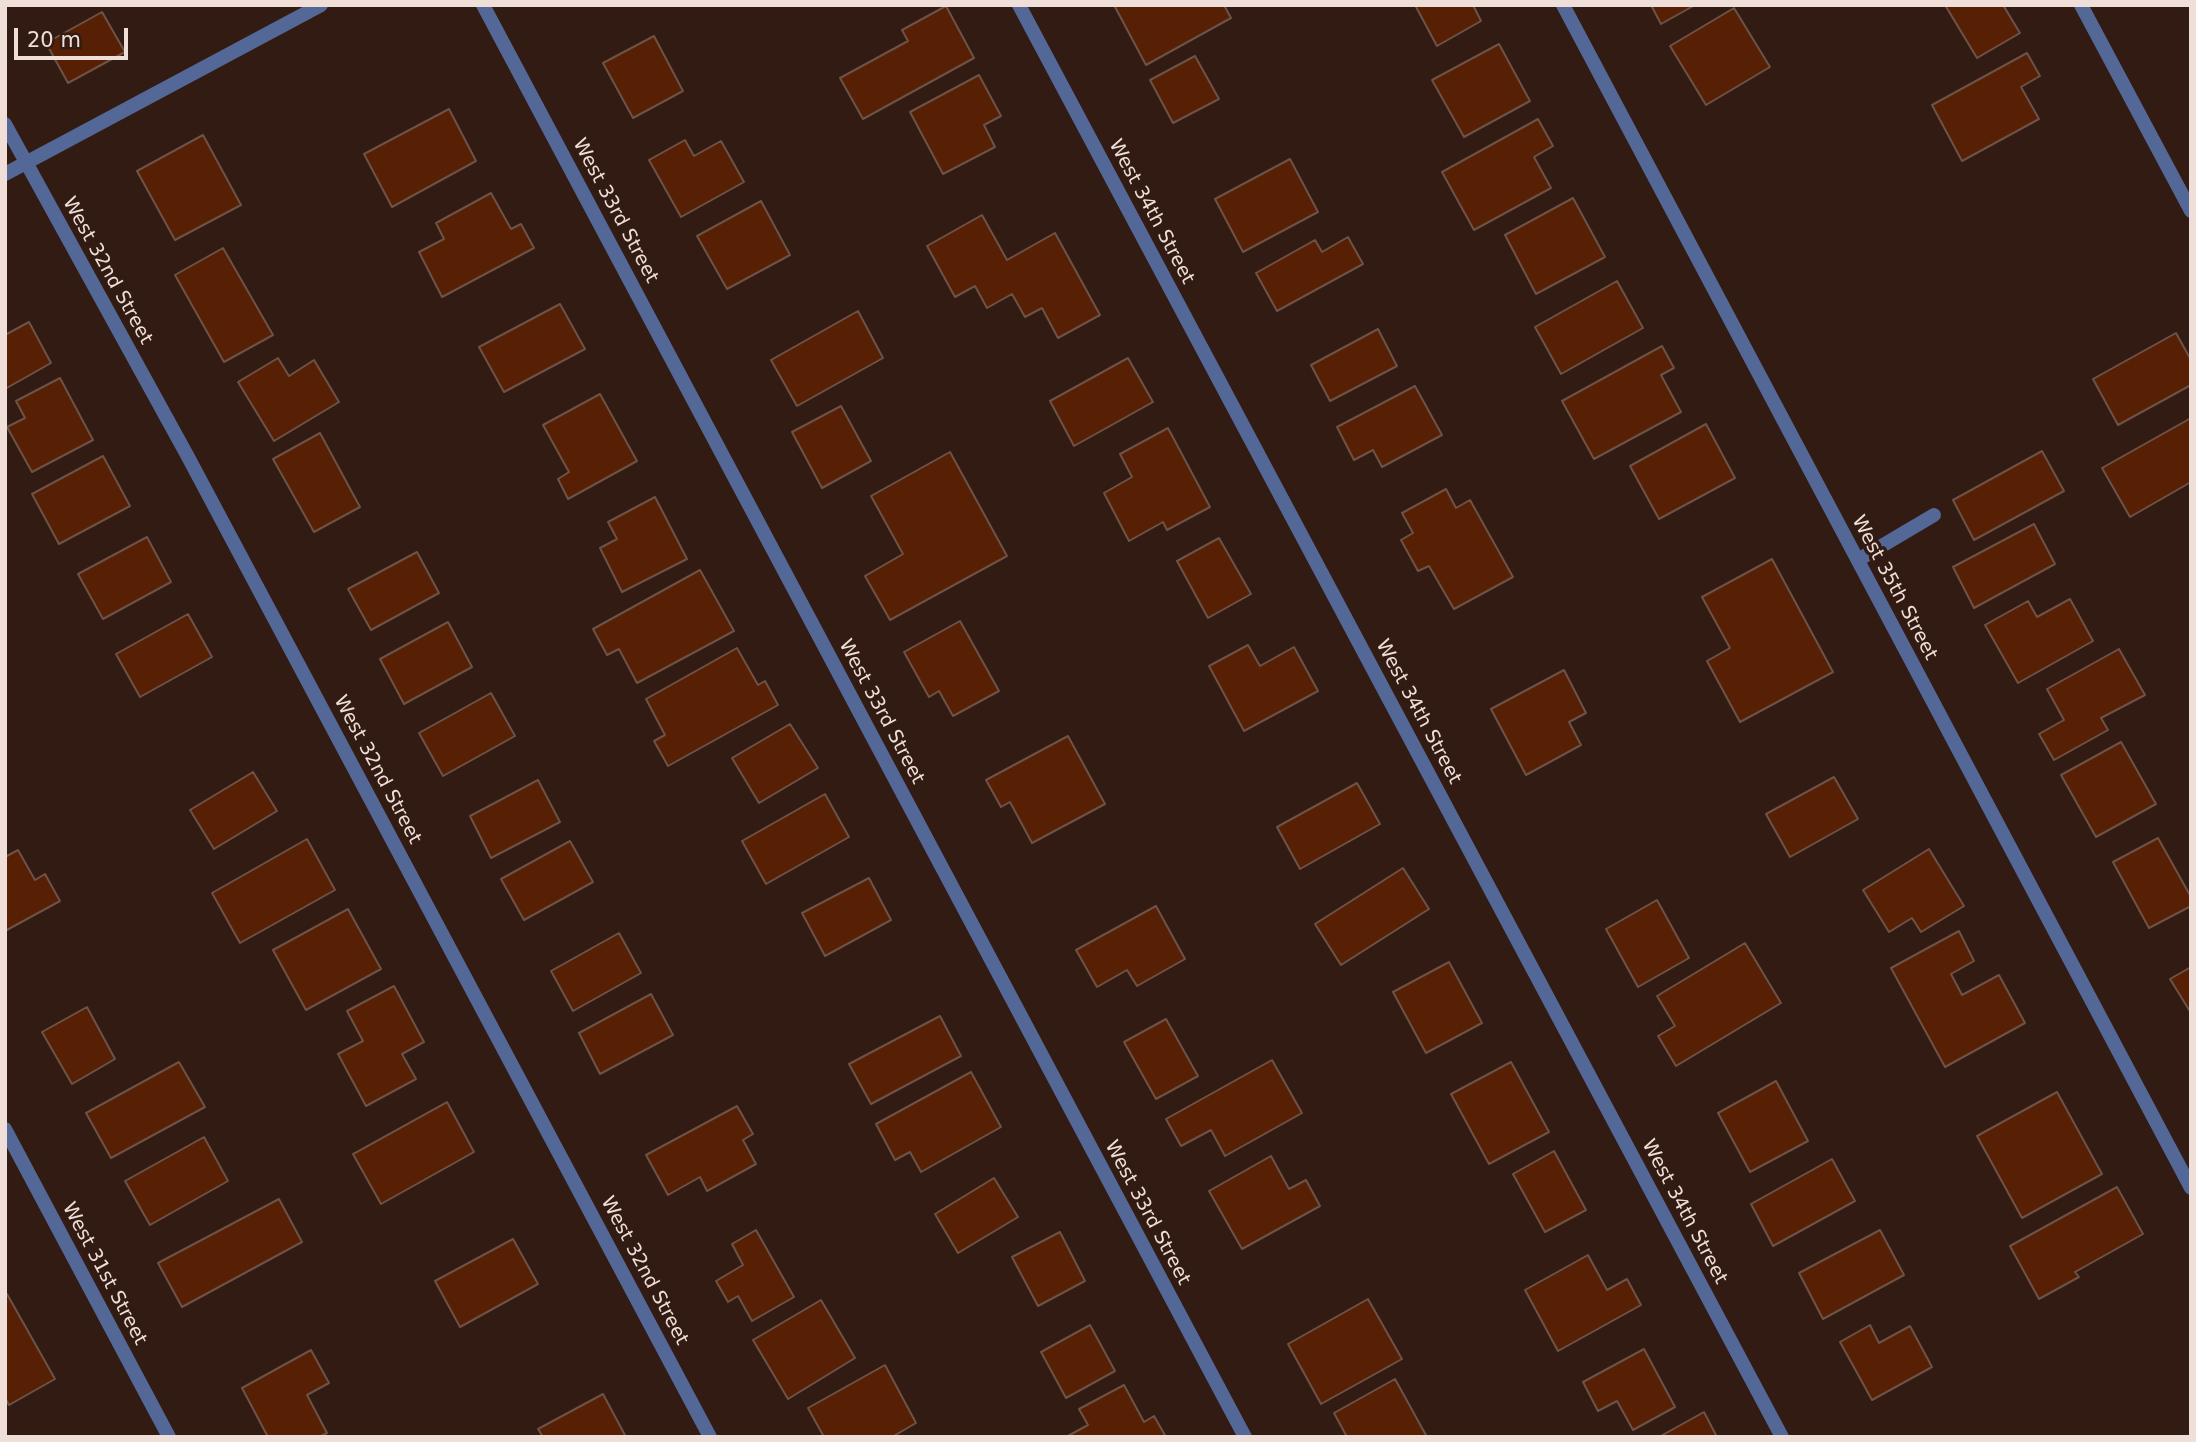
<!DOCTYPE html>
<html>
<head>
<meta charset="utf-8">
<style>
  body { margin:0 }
  #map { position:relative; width:2196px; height:1442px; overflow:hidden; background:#321b12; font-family:"DejaVu Sans",sans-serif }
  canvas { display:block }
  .frame { position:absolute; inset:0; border:7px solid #efdfd8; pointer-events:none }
  .scale { position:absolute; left:14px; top:28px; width:114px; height:32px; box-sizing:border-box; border:4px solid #efdfd8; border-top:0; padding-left:9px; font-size:21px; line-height:24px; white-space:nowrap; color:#efdfd8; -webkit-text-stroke:5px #321b12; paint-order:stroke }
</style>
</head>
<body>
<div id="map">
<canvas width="2196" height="1442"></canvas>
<div class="frame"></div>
<div class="scale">20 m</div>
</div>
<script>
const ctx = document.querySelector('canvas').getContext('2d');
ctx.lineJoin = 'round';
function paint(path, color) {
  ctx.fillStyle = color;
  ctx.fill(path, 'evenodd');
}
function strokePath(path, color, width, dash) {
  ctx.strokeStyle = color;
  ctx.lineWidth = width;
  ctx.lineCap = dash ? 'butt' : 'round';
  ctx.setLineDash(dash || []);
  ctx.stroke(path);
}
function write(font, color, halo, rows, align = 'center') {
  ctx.font = font + ' "DejaVu Sans",sans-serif';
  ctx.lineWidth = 7;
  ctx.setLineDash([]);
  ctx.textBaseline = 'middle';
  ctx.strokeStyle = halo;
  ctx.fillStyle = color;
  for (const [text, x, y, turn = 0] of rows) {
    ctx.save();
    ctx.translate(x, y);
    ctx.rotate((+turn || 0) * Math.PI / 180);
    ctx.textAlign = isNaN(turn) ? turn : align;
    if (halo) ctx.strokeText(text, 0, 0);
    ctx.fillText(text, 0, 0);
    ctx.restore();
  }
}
const building = new Path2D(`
  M1114,5H1224L1231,18L1146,65Z
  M1415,5H1473L1481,21L1437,46Z
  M1651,5H1695L1661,24Z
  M1945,5H2003L2020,33L1977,58Z
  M946,6L974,58L863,119L840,78L908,41L902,30Z
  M1734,8L1770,67L1706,105L1670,46Z
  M102,12L125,52L68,83L46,43Z
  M654,36L683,91L633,118L603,63Z
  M1499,44L1530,101L1464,137L1432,80Z
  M2027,53L2040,76L2021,87L2039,119L1962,161L1932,105Z
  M1195,56L1219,99L1173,123L1150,80Z
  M979,75L1001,116L984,125L995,147L943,174L910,112Z
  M449,109L476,161L392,207L364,154Z
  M1538,119L1553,146L1534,157L1551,188L1474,230L1442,172Z
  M203,135L241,205L175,240L137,171Z
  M685,140L694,156L721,141L744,182L681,217L649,160Z
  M1290,159L1318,212L1243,252L1215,199Z
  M491,193L511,229L521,224L534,248L442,297L419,252L444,239L436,223Z
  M1573,198L1605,257L1536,294L1505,235Z
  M761,201L790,255L727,289L697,236Z
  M982,215L1007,260L1055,233L1100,315L1058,338L1042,308L1025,317L1012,294L987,308L975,286L955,297L927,246Z
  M1348,237L1363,264L1277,311L1256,273L1315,240L1322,252Z
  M223,248L273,335L224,362L175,275Z
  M1617,281L1643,328L1561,374L1535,327Z
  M560,304L585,349L504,392L479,347Z
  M858,311L883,358L797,406L771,360Z
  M29,322L51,363L5,389V335Z
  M1378,329L1397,366L1330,401L1311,365Z
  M2176,333L2191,360V385L2118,425L2093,379Z
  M1662,346L1674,368L1661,375L1681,412L1594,459L1562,401Z
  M278,358L289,376L314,360L339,402L274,441L238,382Z
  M1128,358L1153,402L1074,446L1050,401Z
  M60,378L93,440L32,472L7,427L25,418L16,401Z
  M1415,386L1442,435L1382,467L1373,450L1354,460L1337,427Z
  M600,394L637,461L568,499L558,479L569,472L543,425Z
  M841,406L871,461L822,488L792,432Z
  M2191,418V482L2130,517L2102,468Z
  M1706,424L1735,478L1659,519L1630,466Z
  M1168,428L1210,507L1167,530L1163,522L1129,541L1104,493L1132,477L1120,454Z
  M320,433L360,507L314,532L273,459Z
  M2042,451L2064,491L1974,540L1953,500Z
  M950,452L1007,556L890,620L865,576L903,554L871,496Z
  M103,456L130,506L59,544L32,494Z
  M1446,489L1456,508L1470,500L1513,577L1454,609L1429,566L1418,571L1401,540L1413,533L1402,513Z
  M655,497L687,559L622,592L600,548L617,539L608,522Z
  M2034,524L2055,564L1974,608L1953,567Z
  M147,537L171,582L103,619L78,574Z
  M1219,538L1251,594L1208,618L1177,561Z
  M417,552L439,593L371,630L348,589Z
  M1772,559L1833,672L1740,722L1707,661L1730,648L1702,597Z
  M700,570L734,631L637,683L619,649L607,655L593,629Z
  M2070,599L2093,641L2018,683L1985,625L2028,601L2037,617Z
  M188,614L212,657L140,697L116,654Z
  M960,621L999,691L953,716L939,691L929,697L904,652Z
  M448,622L472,667L404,704L380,659Z
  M1248,645L1260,666L1294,647L1318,691L1244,731L1209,666Z
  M737,648L758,685L765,681L778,705L668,766L654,741L665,735L646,699Z
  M2119,649L2145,695L2101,718L2108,730L2054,760L2039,734L2064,720L2047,689Z
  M1564,670L1586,713L1569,722L1581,745L1526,775L1491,709Z
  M491,693L515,736L443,776L419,733Z
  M790,724L818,768L759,803L732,758Z
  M1068,736L1105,804L1032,843L1010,802L1001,807L986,780Z
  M2121,742L2156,804L2096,837L2061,775Z
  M253,772L277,811L214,849L190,810Z
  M1834,777L1858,819L1790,857L1766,814Z
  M538,780L560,822L491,858L470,816Z
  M1357,783L1380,824L1300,869L1277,827Z
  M825,794L849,837L766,884L742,841Z
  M2158,838L2191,897V906L2149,928L2113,862Z
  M307,839L335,890L240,943L212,893Z
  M570,841L593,882L524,920L501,879Z
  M1929,849L1964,906L1921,932L1912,918L1889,932L1863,890Z
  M18,850L35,880L45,874L60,901L5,931V857Z
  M1403,868L1429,909L1341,965L1315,924Z
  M869,878L891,920L825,956L802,913Z
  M1657,900L1689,958L1638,987L1606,929Z
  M1156,906L1185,959L1137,986L1127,970L1097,987L1076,950Z
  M348,909L381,969L306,1010L273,950Z
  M1959,931L1974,961L1951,974L1962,995L1999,975L2025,1023L1945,1067L1891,968Z
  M619,933L641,973L573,1011L551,971Z
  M1745,943L1781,1003L1676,1066L1658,1036L1675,1026L1657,996Z
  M1449,962L1482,1023L1426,1053L1393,992Z
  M2191,967V1013L2170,979Z
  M394,986L424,1042L402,1054L416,1079L366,1106L338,1054L363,1041L347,1011Z
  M651,994L673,1035L600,1074L579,1033Z
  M87,1007L115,1059L72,1084L42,1032Z
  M940,1016L961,1056L871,1104L849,1064Z
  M1166,1019L1198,1076L1156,1099L1124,1042Z
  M1272,1060L1302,1113L1225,1156L1211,1130L1181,1146L1166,1119Z
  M179,1062L205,1107L111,1158L86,1113Z
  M1511,1062L1549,1132L1489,1164L1451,1094Z
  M971,1072L1001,1127L921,1172L910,1152L895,1160L876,1124Z
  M1776,1081L1808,1141L1750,1172L1718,1113Z
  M2057,1092L2102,1174L2022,1218L1977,1136Z
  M447,1102L474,1152L381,1204L353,1154Z
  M737,1106L753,1134L743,1140L756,1164L707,1191L700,1177L668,1195L646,1155Z
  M204,1137L228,1181L150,1225L125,1181Z
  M1554,1151L1586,1210L1545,1232L1513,1174Z
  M1271,1156L1289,1189L1306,1180L1320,1206L1242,1249L1209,1191Z
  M1832,1159L1855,1201L1773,1246L1751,1204Z
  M994,1178L1018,1217L958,1253L935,1214Z
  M2117,1187L2143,1234L2075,1272L2079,1277L2039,1299L2010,1246Z
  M279,1199L302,1242L182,1307L158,1263Z
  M756,1230L794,1297L752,1321L738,1296L728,1302L716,1281L743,1265L732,1244Z
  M1880,1230L1904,1275L1823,1319L1799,1273Z
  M1060,1232L1085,1281L1038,1306L1012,1257Z
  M513,1239L538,1284L460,1327L435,1281Z
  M1588,1255L1607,1290L1627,1279L1641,1305L1558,1351L1525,1290Z
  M7,1294L55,1379L9,1405L5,1398V1295Z
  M1368,1299L1402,1359L1321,1404L1288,1344Z
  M821,1300L855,1358L788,1399L753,1340Z
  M1090,1325L1115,1371L1066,1398L1041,1352Z
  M1870,1325L1879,1343L1910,1326L1932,1367L1872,1400L1840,1342Z
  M1644,1349L1675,1407L1633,1430L1617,1401L1598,1411L1583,1382Z
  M311,1350L329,1383L307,1395L327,1433L319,1437H268L242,1388Z
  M885,1365L916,1423L892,1437H824L808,1408Z
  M1395,1379L1427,1437H1347L1334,1413Z
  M1124,1385L1144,1422L1154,1416L1166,1437H1066L1088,1425L1079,1409Z
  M603,1394L626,1437H543L538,1429Z
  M1704,1412L1717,1437H1659Z`);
paint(building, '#572004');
strokePath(building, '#6d5247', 2);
strokePath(new Path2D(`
  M1858,560L1934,515`), '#536896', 14);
strokePath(new Path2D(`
  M483,5L1245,1437
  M1019,5L1782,1437
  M1563,5L2191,1188
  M2081,5L2191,211
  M5,124L187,455L710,1437
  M5,174L321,5
  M5,1129L169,1437`), '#536896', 14);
write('19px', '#efdfd8', '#321b12', [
  ["West 33rd Street",615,211,62],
  ["West 34th Street",1151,212,62],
  ["West 32nd Street",107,271,61],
  ["West 35th Street",1894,588,62],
  ["West 33rd Street",881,712,62],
  ["West 34th Street",1418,712,62],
  ["West 32nd Street",377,770,62],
  ["West 34th Street",1684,1212,62],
  ["West 33rd Street",1147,1213,62],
  ["West 32nd Street",644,1271,62],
  ["West 31st Street",104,1274,62]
]);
</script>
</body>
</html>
